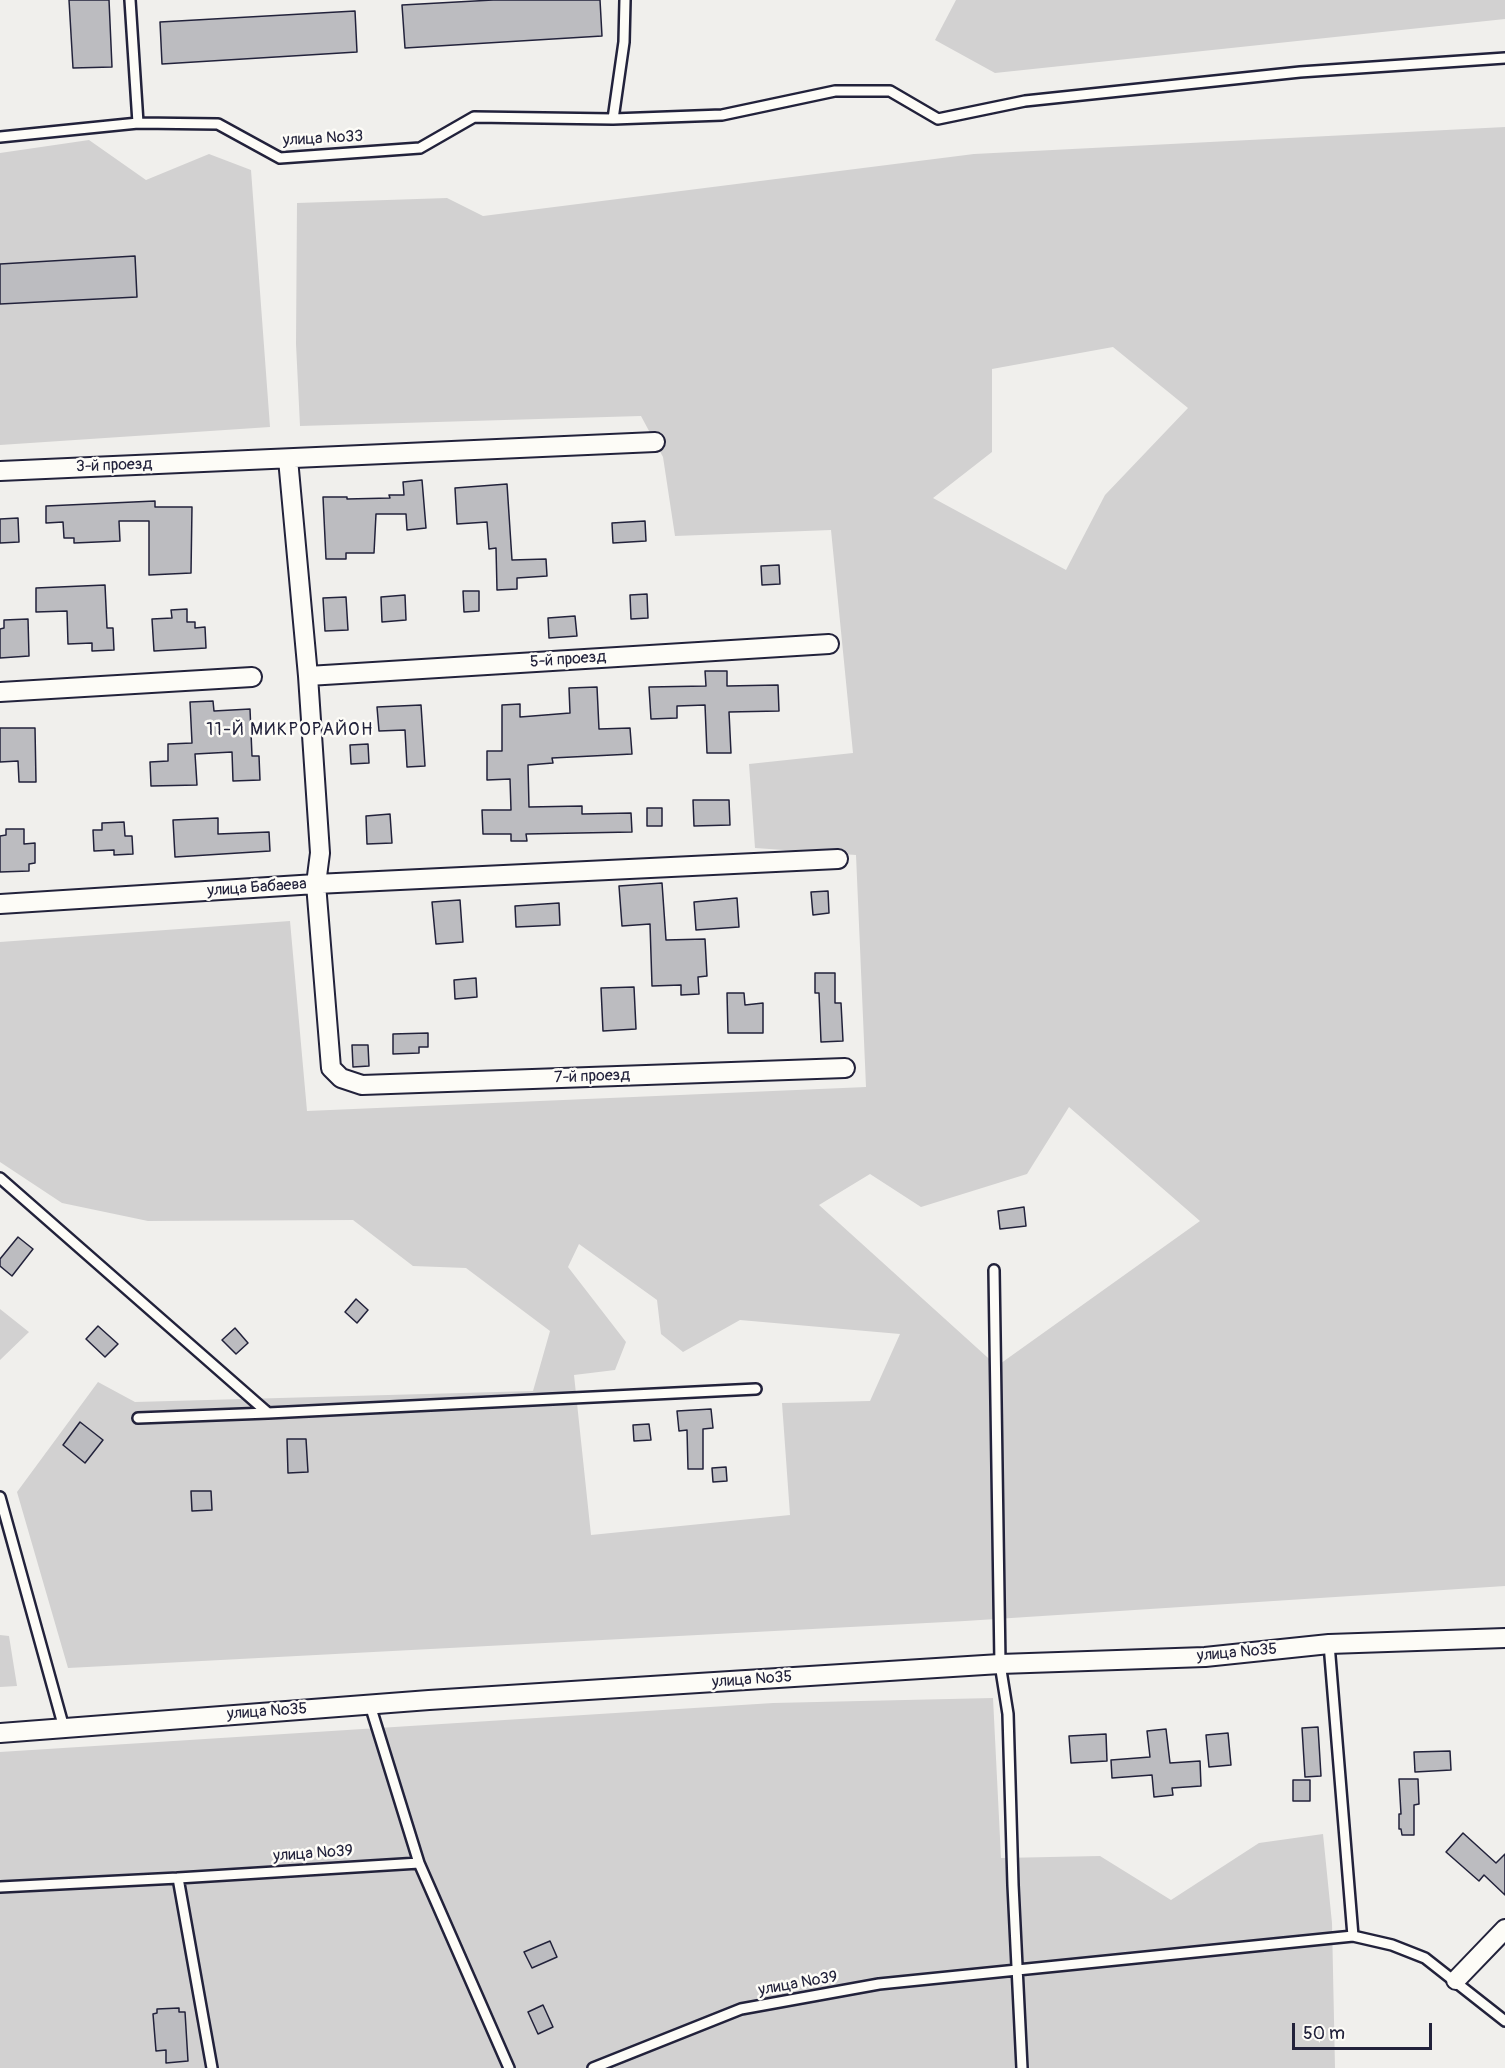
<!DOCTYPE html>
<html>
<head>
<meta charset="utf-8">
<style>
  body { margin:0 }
  #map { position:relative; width:1505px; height:2068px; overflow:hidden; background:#f0efec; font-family:Pangolin,sans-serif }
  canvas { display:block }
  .scale { position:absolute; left:1292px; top:2023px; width:140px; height:27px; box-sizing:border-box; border:3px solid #22223b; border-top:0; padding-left:8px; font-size:18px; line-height:21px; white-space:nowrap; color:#22223b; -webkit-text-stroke:4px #fdfcf7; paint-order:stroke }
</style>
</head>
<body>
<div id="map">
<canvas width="1505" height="2068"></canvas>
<div class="scale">50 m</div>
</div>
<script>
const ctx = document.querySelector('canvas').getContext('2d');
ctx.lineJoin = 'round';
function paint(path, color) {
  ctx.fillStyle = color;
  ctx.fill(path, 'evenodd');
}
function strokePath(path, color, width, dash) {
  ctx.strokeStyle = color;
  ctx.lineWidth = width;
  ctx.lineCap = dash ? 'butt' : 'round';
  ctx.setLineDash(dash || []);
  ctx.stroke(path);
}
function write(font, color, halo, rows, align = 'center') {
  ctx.font = font + ' Pangolin,sans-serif';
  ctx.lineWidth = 5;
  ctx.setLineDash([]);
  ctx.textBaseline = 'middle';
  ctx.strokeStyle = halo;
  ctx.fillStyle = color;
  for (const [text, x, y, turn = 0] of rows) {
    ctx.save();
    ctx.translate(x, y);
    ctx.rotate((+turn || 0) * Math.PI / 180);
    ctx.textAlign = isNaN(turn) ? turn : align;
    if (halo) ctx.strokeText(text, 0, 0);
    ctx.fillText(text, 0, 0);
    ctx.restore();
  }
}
paint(new Path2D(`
  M956,0H1505V19L995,73L935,40Z
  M1505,127V1586L965,1621L68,1668L17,1492L98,1382L135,1402L533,1391L550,1331L466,1268L413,1266L353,1220L148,1221L62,1203L0,1162V942L290,921L307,1111L866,1087L856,855L755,848L749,764L853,753L831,530L675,536L663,457L641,416L300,426L296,344L297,203L447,198L483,216L974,154ZM1113,347L1188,408L1105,495L1066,570L933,498L992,452V369ZM1069,1107L1200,1221L997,1366L819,1205L870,1174L921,1207L1027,1174ZM579,1244L657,1300L661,1334L683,1352L740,1320L900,1334L870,1401L782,1403L790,1515L591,1535L574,1375L615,1370L626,1342L568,1267Z
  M89,140L146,180L209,154L251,170L270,427L0,445V153Z
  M0,1309L29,1332L0,1360Z
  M0,1635L9,1636L17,1686L0,1687Z
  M993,1698L1001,1858L1100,1856L1171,1900L1259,1843L1323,1834L1332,1923L1335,2068H0V1752L773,1703Z`), '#d2d1d1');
const building = new Path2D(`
  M69,0H109L112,67L73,68Z
  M493,0H600L602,36L405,48L402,5Z
  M355,11L357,52L162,64L160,22Z
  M135,256L137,297L0,304V264Z
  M422,480L426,528L407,530L406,514H376L374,553H346V559H326L323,497H347V499L390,498L389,495H404L403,482Z
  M507,484L512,560L546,559L547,576L517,578V589L497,590L496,548L489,549L487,522L457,524L455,488Z
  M155,501V507H192L191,573L149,575V521H119L120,541L74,543V538H64L63,522L46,523V506Z
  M18,518L19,542L0,543V519Z
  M645,521L646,541L613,543L612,523Z
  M779,565L780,584L762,585L761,566Z
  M105,585L107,628H113L114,650L92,651V643L68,644L67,611L36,612V588Z
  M463,591H479V611L464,612Z
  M647,594L648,618L631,619L630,595Z
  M405,595L406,620L382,622L381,597Z
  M346,597L348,630L325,631L323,598Z
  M187,609V622H195V628L205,627L206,648L154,651L152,619L172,618L171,610Z
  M575,616L577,636L549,638L548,618Z
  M28,619L29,656L0,658V629L4,628V620Z
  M705,671H727V686L778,685L779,711L729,712L731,753H707L705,705L677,706V718L651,719L649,687L706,686Z
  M597,687L599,729L630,728L632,754L552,758L553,763L528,765L529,807L582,806V814L631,813L632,832L526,834L527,841H511V834H483L482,810H511L510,779L487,780V751H502V705L520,704V717L570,713L569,688Z
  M213,701L214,711L250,709L252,756H259L260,780L233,781L232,752L195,754L197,785L151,786L150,762L168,761V744L192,743L190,702Z
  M421,705L425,766L407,767L405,730L379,731L377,707Z
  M0,728H35L36,782H19L18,761L0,762Z
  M368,744L369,763L351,764L350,745Z
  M693,800H729L730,825L694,826Z
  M647,808H662V826H647Z
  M390,814L392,843L367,844L366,816Z
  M218,818V834L269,832L270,851L175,857L173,820Z
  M124,822L125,836H132L133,854L114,855V850L94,851L93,830H102V823Z
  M6,829H24V844L35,843V863L29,864V871L0,872V836L6,835Z
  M662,883L666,940L705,939L707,976L698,977L699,994L681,995V985L652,986L650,924L622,926L619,886Z
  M828,891L829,913L813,915L811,892Z
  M737,898L739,927L696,930L694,902Z
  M460,900L463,942L436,944L432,902Z
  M559,903L560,925L516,927L515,906Z
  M815,973H835V1003H841L843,1041L821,1042L819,993H815Z
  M476,978L477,997L455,999L454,980Z
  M634,987L636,1029L603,1031L601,988Z
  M727,993H744L745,1005L763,1003V1033H728Z
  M428,1033V1047H419V1053L393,1054V1034Z
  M352,1045H368L369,1066L353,1067Z
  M1024,1207L1026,1226L1000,1229L998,1211Z
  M18,1237L33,1249L12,1276L0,1266V1259Z
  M356,1299L368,1310L357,1323L345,1312Z
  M98,1326L118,1344L105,1357L86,1339Z
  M235,1328L248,1343L236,1354L222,1340Z
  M711,1409L713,1428L703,1429V1469H688L687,1430L679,1431L677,1411Z
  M80,1422L103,1440L85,1463L63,1445Z
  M649,1424L651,1440L634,1441L633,1425Z
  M287,1439H306L308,1472L288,1473Z
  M726,1467L727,1481L713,1482L712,1468Z
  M191,1491H211L212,1510L192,1511Z
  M1318,1727L1321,1776L1305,1777L1302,1728Z
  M1166,1729L1170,1763L1200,1761L1201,1786L1172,1788L1173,1795L1154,1797L1152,1775L1112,1778L1111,1760L1150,1757L1147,1731Z
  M1228,1733L1231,1765L1209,1767L1206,1735Z
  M1106,1734L1107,1761L1071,1763L1069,1736Z
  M1450,1751L1451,1770L1415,1772L1414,1752Z
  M1399,1779H1418L1419,1804L1414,1805V1835H1402L1401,1829H1399V1814H1401Z
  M1293,1780H1310V1801H1293Z
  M1463,1833L1496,1863L1505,1854V1895L1484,1875L1479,1881L1446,1852Z
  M550,1941L557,1957L532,1968L524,1952Z
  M543,2005L553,2027L538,2034L528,2012Z
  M179,2008V2012H185L188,2061L166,2063V2050L156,2051L153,2014L157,2013V2009Z`);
paint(building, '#bcbcc0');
strokePath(building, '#22223b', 1.5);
const service = new Path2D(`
  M130,0L138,123
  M613,119L624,42L625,0
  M0,137L138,123L218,124L280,158L420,148L474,117L613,119L722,115L835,91H890L938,119L1025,101L1300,72L1505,58
  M0,1178L268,1413L138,1418
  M994,1270L1000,1664L1008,1714L1013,1885L1022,2068
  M268,1413L756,1389
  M0,1497L64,1728
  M1329,1644L1353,1936L1392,1945L1425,1958L1505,2021
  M370,1705L419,1863
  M0,1887L178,1878
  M212,2068L178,1878L419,1863L509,2068
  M593,2068L741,2009L879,1984L1353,1936`);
const minor = new Path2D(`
  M288,459L308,676L320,853L316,884L331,1068L341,1078L362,1085L845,1068
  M0,471L655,442
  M308,676L829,644
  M0,692L252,677
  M0,904L316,884L838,859
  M0,1733L429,1700L1000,1664L1205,1657L1329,1644L1505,1638
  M1456,1980L1505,1929`);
strokePath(service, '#22223b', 14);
strokePath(minor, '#22223b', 22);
strokePath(service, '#fdfcf7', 9);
strokePath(minor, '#fdfcf7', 18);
write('16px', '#22223b', '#fdfcf7', [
  ["улица №33",323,139,-3],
  ["3-й проезд",114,466,-2],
  ["5-й проезд",568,660,-4],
  ["улица Бабаева",257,888,-4],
  ["7-й проезд",592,1077,-2],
  ["улица №35",1237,1653,-5],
  ["улица №35",752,1680,-4],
  ["улица №35",267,1712,-4],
  ["улица №39",313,1854,-4],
  ["улица №39",798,1984,-10]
]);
ctx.letterSpacing = '1.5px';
write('18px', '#22223b', '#fdfcf7', [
  ["11-Й МИКРОРАЙОН",290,730]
]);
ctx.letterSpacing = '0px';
</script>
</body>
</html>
